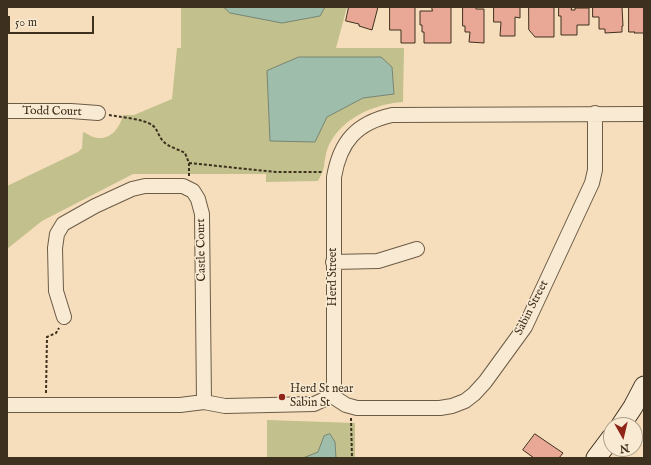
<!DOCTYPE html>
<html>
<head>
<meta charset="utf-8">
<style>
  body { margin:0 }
  #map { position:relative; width:651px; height:465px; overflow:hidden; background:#f6debc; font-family:"IM FELL English",serif }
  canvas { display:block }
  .frame { position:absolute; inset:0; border:8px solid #3e301e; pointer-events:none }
  .north { position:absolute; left:603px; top:417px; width:40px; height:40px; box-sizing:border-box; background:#f9ead3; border:1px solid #aea08b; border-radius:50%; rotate:172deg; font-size:11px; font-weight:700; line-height:16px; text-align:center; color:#3e301e }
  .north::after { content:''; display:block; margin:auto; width:14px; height:18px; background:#8f2418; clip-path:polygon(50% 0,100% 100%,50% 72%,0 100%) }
  .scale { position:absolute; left:8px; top:16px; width:86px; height:18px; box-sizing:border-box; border:2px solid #3e301e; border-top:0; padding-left:5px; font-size:12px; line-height:14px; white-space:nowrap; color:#3e301e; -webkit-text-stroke:3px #f9ead3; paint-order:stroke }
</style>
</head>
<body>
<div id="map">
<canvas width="651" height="465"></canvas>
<div class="frame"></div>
<div class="north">N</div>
<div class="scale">50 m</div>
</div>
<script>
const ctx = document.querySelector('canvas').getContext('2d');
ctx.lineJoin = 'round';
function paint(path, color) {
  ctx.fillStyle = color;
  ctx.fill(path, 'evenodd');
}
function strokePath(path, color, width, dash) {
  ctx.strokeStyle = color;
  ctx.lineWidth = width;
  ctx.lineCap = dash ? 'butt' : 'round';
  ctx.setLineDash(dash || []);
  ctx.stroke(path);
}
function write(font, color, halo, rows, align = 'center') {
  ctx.font = font + ' "IM FELL English",serif';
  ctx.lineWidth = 3;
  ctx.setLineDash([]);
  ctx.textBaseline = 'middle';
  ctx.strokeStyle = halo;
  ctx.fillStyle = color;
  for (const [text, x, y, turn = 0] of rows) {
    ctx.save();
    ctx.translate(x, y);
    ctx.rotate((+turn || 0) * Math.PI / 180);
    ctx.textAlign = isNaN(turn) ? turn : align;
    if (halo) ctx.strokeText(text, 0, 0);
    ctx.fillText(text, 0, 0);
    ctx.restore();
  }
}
paint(new Path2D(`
  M181,7H347L336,48H404L403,102C375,104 344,117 330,143C326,150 325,159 324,167C323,172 320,177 318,181L266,182V174H133L42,221L7,249V186L78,152L82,148L83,132C88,134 93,138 98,138C112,139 120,127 123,115H134L172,99L177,48H181Z
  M267,420L355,423V458H267Z`), '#c2c08c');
const water = new Path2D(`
  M224,7H325L320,16L282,23L230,13Z
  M299,57H381L392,67L394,94L363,98L327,117L315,142L270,141L267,71Z
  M330,434L335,442L336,458H303L318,452L324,436Z`);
paint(water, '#9ebdab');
strokePath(water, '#788573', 1);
const building = new Path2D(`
  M349,7H378L372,30L359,26V24L346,21Z
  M390,7H415V43H401V30H390Z
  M432,7H451V43H424V32H422V25H420V11H432Z
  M463,7H476V9H484V43L469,42L470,32H465V26H463Z
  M494,7H520V18L515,17V36H500L501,22H494Z
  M529,7H554V37H535L529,30Z
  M559,7H572L571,10H575V8H589V25H577V35H561V16H559Z
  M593,7H622L623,26H622V32L605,33V29H599V17H593Z
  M629,7H644V33H634L635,32H629Z
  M535,434L563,453L559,458H534L523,450Z`);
paint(building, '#e8a895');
strokePath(building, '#3e301e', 1);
const street = new Path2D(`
  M7,111H71L98,113
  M333,262L378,261L417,249
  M64,317L56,291L55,248L57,234L63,224L95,206L132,189L145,186H183L193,191L198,199L202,214L204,402
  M329,394L346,405L357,408H440L452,406L465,401L474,394L485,382L525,327L592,183L595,170V113
  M7,405H180L204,402L225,406L314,404L325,399L329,394L334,384V177C340,142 356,123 392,115L644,114`);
const secondary = new Path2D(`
  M621,425L633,407L644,386
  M596,458L611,438`);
strokePath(street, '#6c5c46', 16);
strokePath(secondary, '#3e301e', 21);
strokePath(new Path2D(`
  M109,115C119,117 144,119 152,125C158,129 158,136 163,141C168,147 178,149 185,153L189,163V176
  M189,163L276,172H323
  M46,393L47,337L56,333L59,328
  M351,418L352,458`), '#3e301e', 2, [3, 2]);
strokePath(street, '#f9ead3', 14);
strokePath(secondary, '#f9ead3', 19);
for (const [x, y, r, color] of [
  [282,397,4,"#8f2418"]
]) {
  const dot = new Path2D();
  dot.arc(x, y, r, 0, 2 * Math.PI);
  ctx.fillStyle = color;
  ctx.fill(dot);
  strokePath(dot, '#f9ead3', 1.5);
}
write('12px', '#3e301e', '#f9ead3', [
  ["Todd Court",52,112,1],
  ["Castle Court",202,250,-91],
  ["Herd Street",334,277,-90],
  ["Sabin Street",532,308,-63]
]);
write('12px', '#3e301e', '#f9ead3', [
  ["Herd St near",290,390],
  ["Sabin St",290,404]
], 'left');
</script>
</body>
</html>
